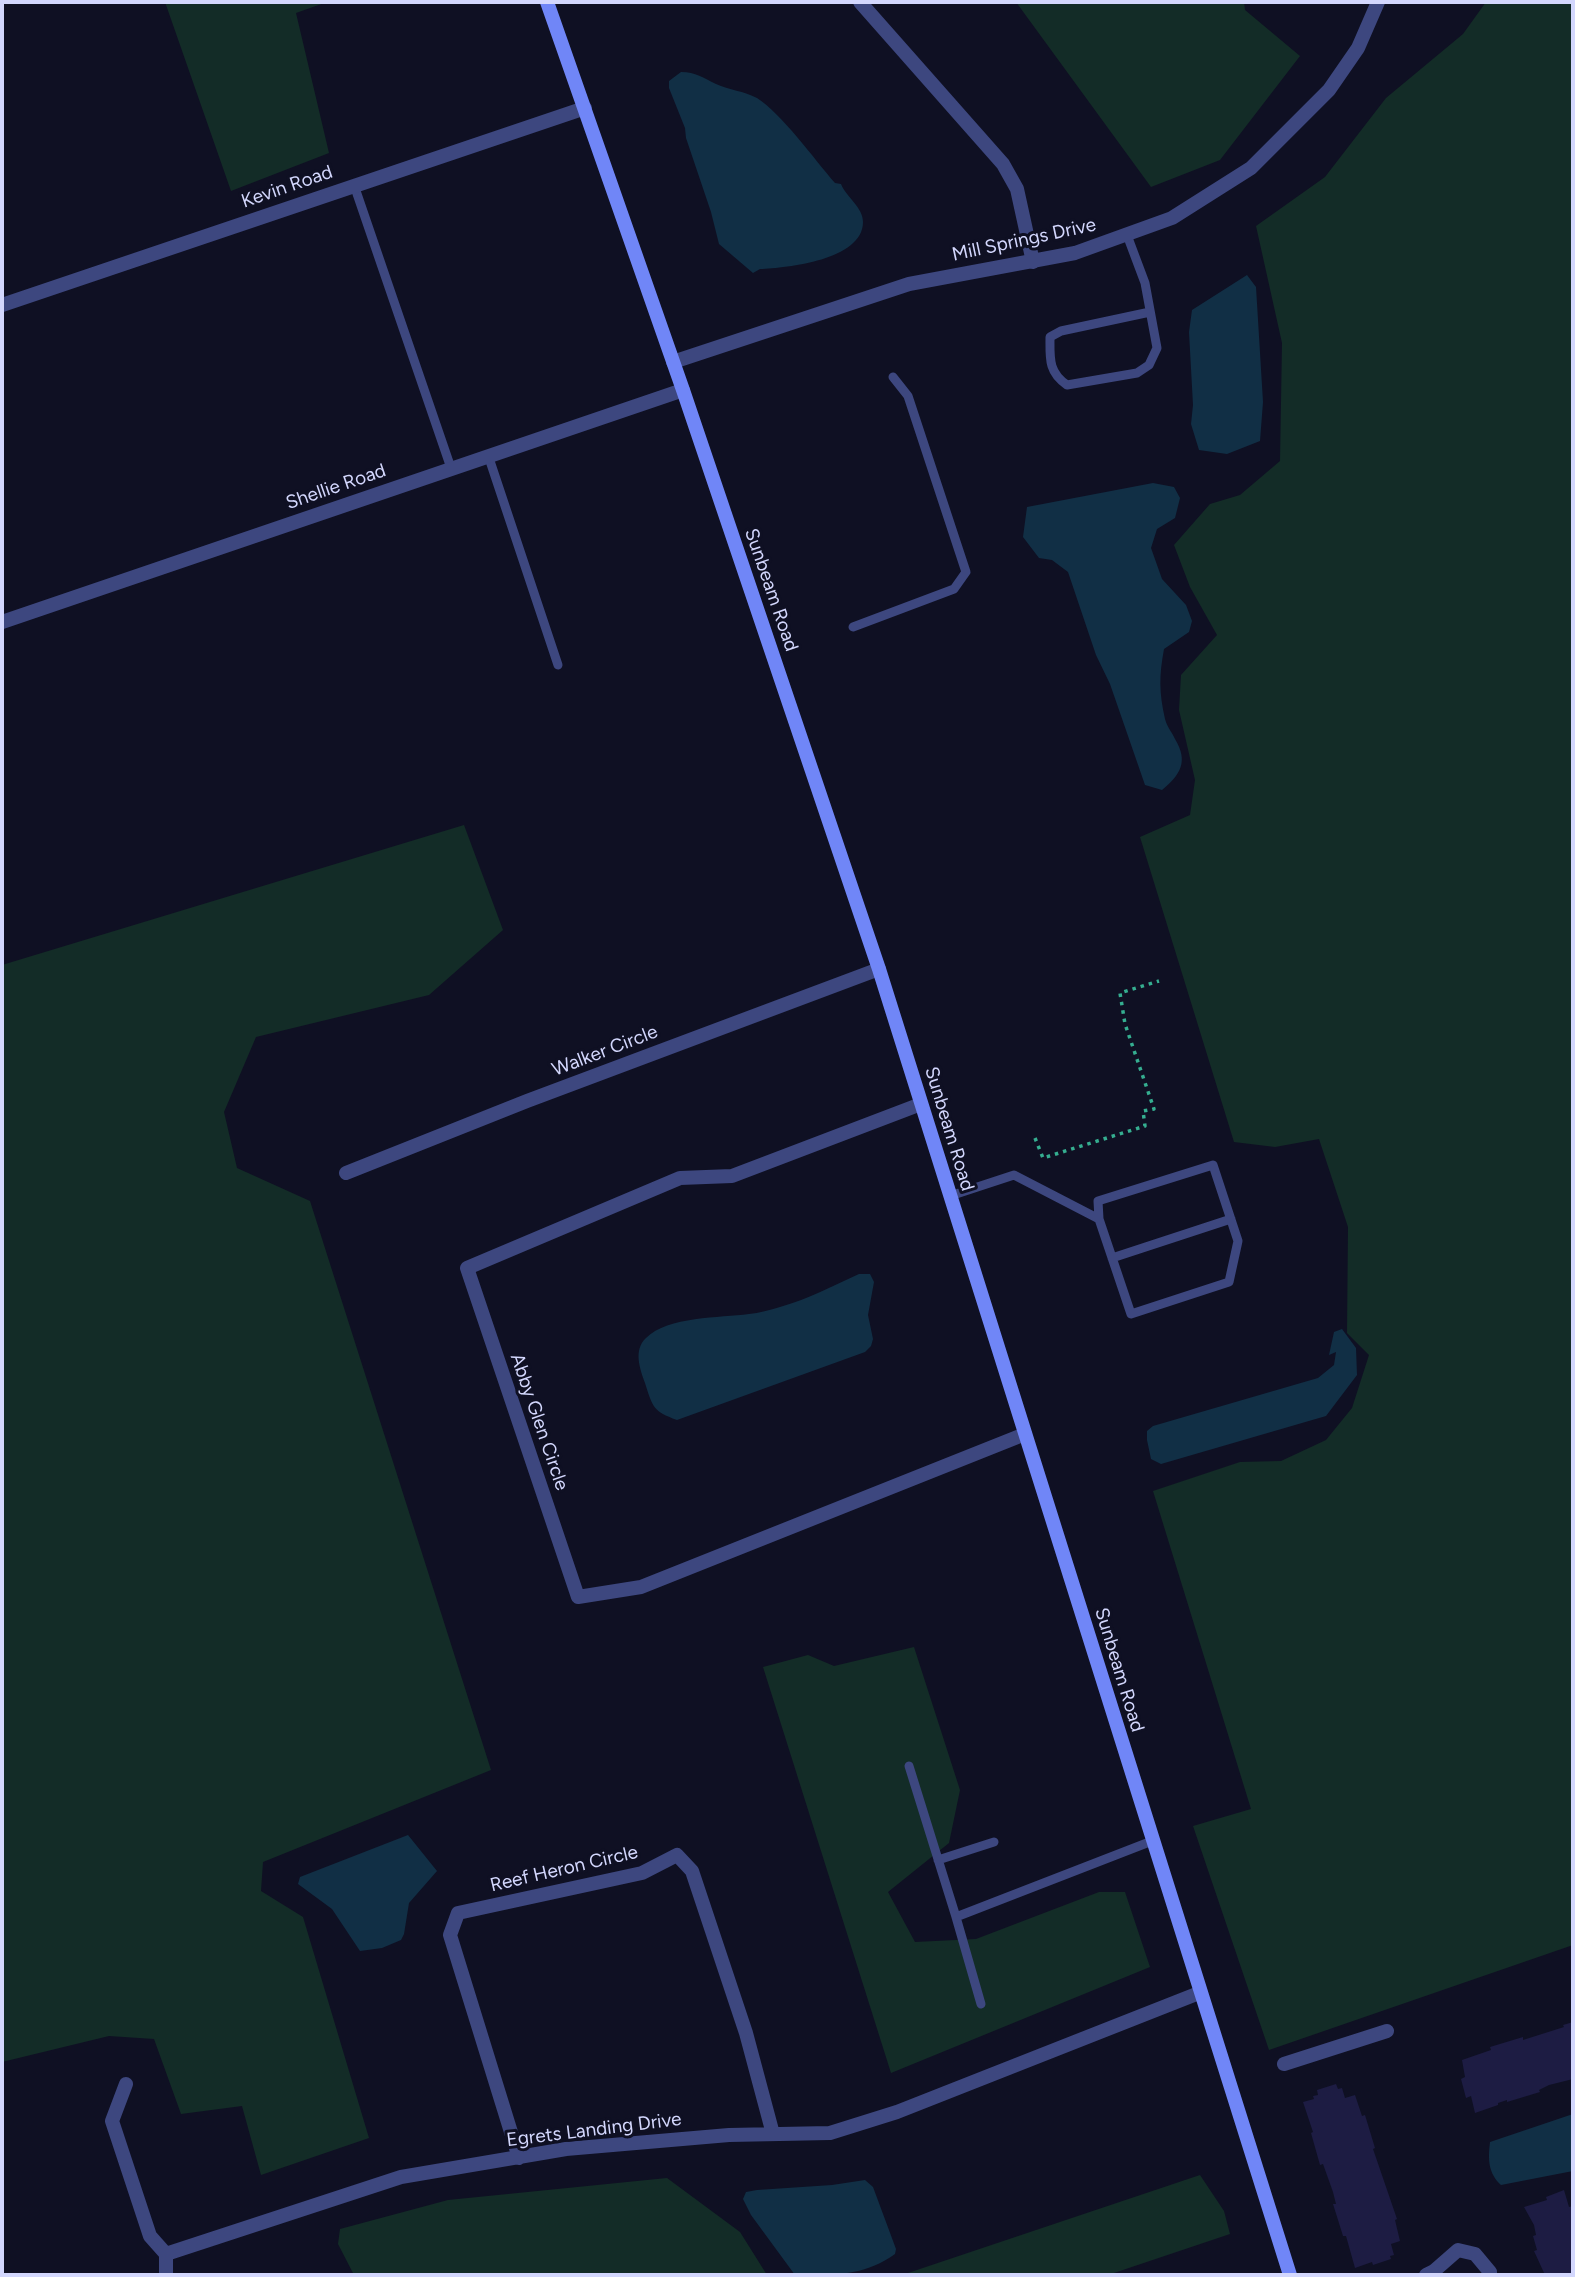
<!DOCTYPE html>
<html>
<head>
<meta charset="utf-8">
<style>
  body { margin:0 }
  #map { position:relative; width:1575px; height:2277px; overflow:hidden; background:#0f1023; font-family:Figtree,sans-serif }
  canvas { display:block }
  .frame { position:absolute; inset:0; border:4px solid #d3d7fd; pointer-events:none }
</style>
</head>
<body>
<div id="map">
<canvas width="1575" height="2277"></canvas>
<div class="frame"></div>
</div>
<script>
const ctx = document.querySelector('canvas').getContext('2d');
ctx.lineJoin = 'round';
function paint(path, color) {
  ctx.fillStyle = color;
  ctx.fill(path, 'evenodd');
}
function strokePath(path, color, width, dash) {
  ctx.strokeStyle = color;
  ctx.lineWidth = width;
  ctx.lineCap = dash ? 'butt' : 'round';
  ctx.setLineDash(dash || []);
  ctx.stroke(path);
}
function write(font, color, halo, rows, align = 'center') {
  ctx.font = font + ' Figtree,sans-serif';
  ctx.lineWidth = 6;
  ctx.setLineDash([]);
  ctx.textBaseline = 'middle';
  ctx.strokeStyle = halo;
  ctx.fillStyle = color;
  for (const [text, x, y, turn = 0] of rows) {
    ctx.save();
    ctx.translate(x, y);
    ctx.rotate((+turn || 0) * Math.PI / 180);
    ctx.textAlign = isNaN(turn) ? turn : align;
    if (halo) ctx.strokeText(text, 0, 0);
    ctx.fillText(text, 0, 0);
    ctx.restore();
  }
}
paint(new Path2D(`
  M165,2H327L296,13L329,153L231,191Z
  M1016,2H1244L1245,10L1300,56L1220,160L1151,187Z
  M1486,2H1573V1945L1269,2050L1193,1826L1251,1809L1153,1491L1240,1462L1281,1461L1326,1440L1352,1408L1369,1355L1347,1333L1348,1227L1319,1139L1275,1147L1234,1142L1140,837L1190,815L1195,780L1179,710L1181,675L1217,635L1190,587L1174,545L1210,504L1240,495L1280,461L1282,343L1256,226L1325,177L1386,98L1463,34Z
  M464,825L503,930L429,995L256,1037L224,1112L237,1168L310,1201L491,1770L263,1862L261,1891L303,1917L369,2138L261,2175L242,2106L181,2114L154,2039L109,2036L2,2062V965Z
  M914,1647L960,1790L949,1843L888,1892L915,1942L976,1939L1099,1892H1125L1150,1967L891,2073L763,1667L808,1655L834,1666Z
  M1200,2175L1224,2211L1230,2234L1108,2275H902Z
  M667,2178L740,2232L767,2275H354L338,2244L340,2229L448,2200Z`), '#132c27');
paint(new Path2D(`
  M681,72C696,72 703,78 716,84C729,90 744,91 757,98C781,113 815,160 835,183L841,184C846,197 863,207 863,222C863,260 787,268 760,269L753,273L719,244L711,212L686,138L685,128L669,88V81Z
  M1247,275L1256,287L1263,402L1260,441L1227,454L1199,450L1191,424L1193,405L1189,332L1192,310Z
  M1153,483L1174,487L1180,498L1175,518L1157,529L1151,548L1162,579L1186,605L1192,621L1189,632L1164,649C1159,676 1159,692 1165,719C1167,727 1172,732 1175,739C1189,762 1180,775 1162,790L1145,785L1110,684L1096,655L1068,572L1052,560L1039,558L1023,537L1027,507Z
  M859,1274H870L874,1282L868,1315L873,1339L871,1346L865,1352L677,1420C653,1411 653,1408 645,1383C640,1369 633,1350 646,1338C668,1316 720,1318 749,1314C759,1313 770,1310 780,1307C808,1299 833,1286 859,1274Z
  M1342,1329L1356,1348L1357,1375L1326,1416L1161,1464L1151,1459L1147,1440V1431L1153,1426L1318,1378L1334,1365L1336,1352L1329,1355L1334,1332Z
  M408,1835L437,1871L409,1903L404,1934L401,1940L382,1948L360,1951L332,1909L298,1884L300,1877Z
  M1573,2114V2171L1501,2185C1488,2173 1488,2159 1490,2142Z
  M865,2180L873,2187L896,2249L895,2254C863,2277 832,2275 795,2275L751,2215L743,2199L746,2192L757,2190L832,2185Z`), '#112f45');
paint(new Path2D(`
  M1573,2022V2079L1549,2085L1539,2090L1540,2092L1507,2102V2100L1498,2103V2105L1475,2113L1471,2096L1466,2098L1461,2079L1465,2077L1462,2060L1491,2050L1490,2047L1523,2037V2040L1564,2027L1563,2025Z
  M1336,2084L1338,2089L1342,2088L1345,2098L1355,2095L1362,2116L1365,2115L1375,2148L1373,2149L1397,2219L1395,2220L1400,2241L1391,2244L1394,2255L1390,2256L1391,2259L1373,2265L1372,2262L1355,2268L1346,2236H1343L1333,2204H1336L1333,2192L1323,2164L1320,2165L1311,2133L1313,2132L1303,2102L1314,2099L1313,2096L1318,2095L1317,2090Z
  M1564,2190L1569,2207L1573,2206V2275H1545L1534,2251L1537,2250L1533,2236L1536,2235L1534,2225L1524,2207L1547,2200L1546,2197Z`), '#1d1c43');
strokePath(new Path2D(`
  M1035,1138L1043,1158L1145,1126L1143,1111L1154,1109L1125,1024L1120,993L1159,981`), '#35ae90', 3.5, [3.5, 5]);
strokePath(new Path2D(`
  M354,185L451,468
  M1127,235L1145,283L1157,348L1149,365L1137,373L1067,385C1048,372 1050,358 1050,337L1061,331L1150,312
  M488,455L558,665
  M853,627L954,589L966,572L908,396L893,377
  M950,1196L1014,1175L1099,1219L1131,1314L1229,1282L1238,1241L1213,1165L1098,1201L1099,1219
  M1112,1258L1231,1219
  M909,1766L956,1917L1152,1841
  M938,1860L994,1842
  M956,1917L981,2004`), '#3d477f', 9);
strokePath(new Path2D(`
  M860,2L1003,164L1017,189L1033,262
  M2,305L585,108
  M673,362L909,284L1075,253L1172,218L1251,168L1329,90L1358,48L1378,2
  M2,622L683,390
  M921,1104L732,1176L680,1178L467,1268L578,1597L641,1587L1025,1434
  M346,1173L527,1101L879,969
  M1284,2064L1387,2031
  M126,2084L112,2121L150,2236L166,2254L401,2177L566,2149L729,2135L830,2133L897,2112L1199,1993
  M519,2158L450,1935L458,1913L642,1873L677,1855L692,1871L746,2033L773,2134
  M166,2275V2254
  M1426,2275L1434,2271L1458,2250L1475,2254L1490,2272V2275`), '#3d477f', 14);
strokePath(new Path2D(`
  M547,2L683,390L879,969L1290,2275`), '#7086f7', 14);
write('19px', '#d3d7fd', '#0f1023', [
  ["Kevin Road",287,187,-19],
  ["Mill Springs Drive",1024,240,-12],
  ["Shellie Road",336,487,-19],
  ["Sunbeam Road",771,590,71],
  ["Walker Circle",605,1051,-21],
  ["Sunbeam Road",949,1129,73],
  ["Abby Glen Circle",539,1422,71],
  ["Sunbeam Road",1119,1670,73],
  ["Reef Heron Circle",564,1869,-13],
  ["Egrets Landing Drive",594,2130,-7]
]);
</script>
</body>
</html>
